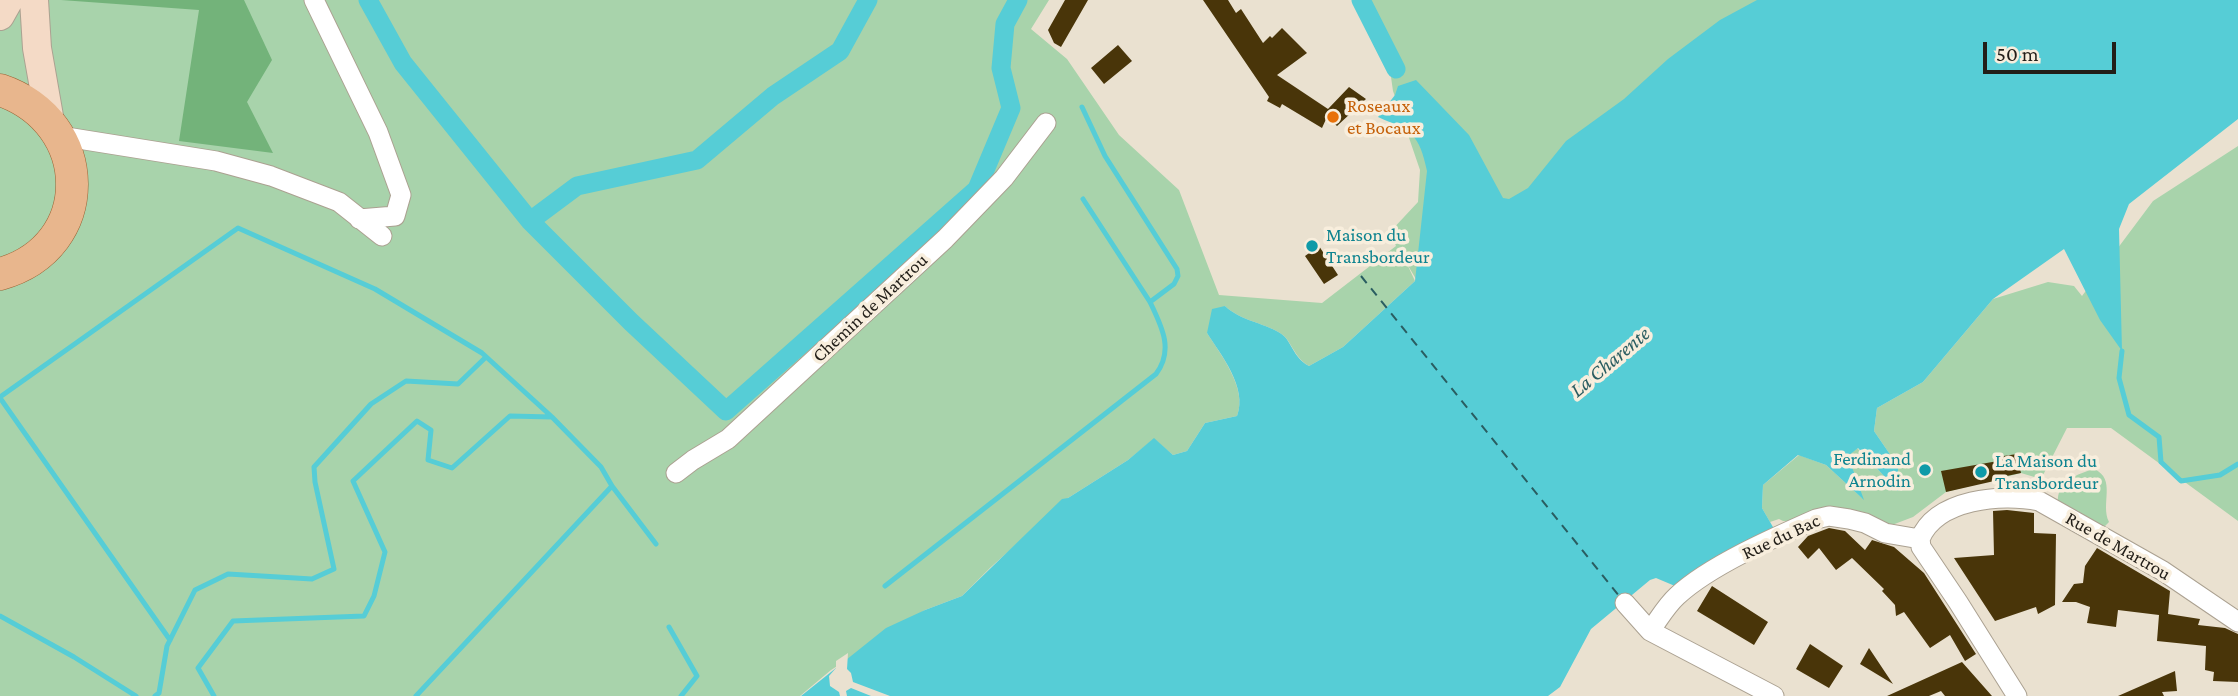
<!DOCTYPE html>
<html>
<head>
<meta charset="utf-8">
<style>
  body { margin:0 }
  #map { position:relative; width:2238px; height:696px; overflow:hidden; background:#eae1d0; font-family:"Crimson Pro",serif }
  canvas { display:block }
  .scale { position:absolute; left:1983px; top:42px; width:133px; height:32px; box-sizing:border-box; border:4px solid #221e18; border-top:0; padding-left:9px; font-size:21px; line-height:24px; white-space:nowrap; color:#221e18; -webkit-text-stroke:5px #f8eedd; paint-order:stroke }
</style>
</head>
<body>
<div id="map">
<canvas width="2238" height="696"></canvas>
<div class="scale">50 m</div>
</div>
<script>
const ctx = document.querySelector('canvas').getContext('2d');
ctx.lineJoin = 'round';
function paint(path, color) {
  ctx.fillStyle = color;
  ctx.fill(path, 'evenodd');
}
function strokePath(path, color, width, dash) {
  ctx.strokeStyle = color;
  ctx.lineWidth = width;
  ctx.lineCap = dash ? 'butt' : 'round';
  ctx.setLineDash(dash || []);
  ctx.stroke(path);
}
function write(font, color, halo, rows, align = 'center') {
  ctx.font = font + ' "Crimson Pro",serif';
  ctx.lineWidth = 7;
  ctx.setLineDash([]);
  ctx.textBaseline = 'middle';
  ctx.strokeStyle = halo;
  ctx.fillStyle = color;
  for (const [text, x, y, turn = 0] of rows) {
    ctx.save();
    ctx.translate(x, y);
    ctx.rotate((+turn || 0) * Math.PI / 180);
    ctx.textAlign = isNaN(turn) ? turn : align;
    if (halo) ctx.strokeText(text, 0, 0);
    ctx.fillText(text, 0, 0);
    ctx.restore();
  }
}
paint(new Path2D(`
  M0,0H1049L1031,29L1067,59L1119,135L1179,190L1219,295L1322,303L1396,246L1390,232L1418,202L1420,170L1393,91L1390,70L1355,0H1783L1502,210L1440,176L1416,279L1407,264L1415,281L1343,347L1309,366C1293,357 1292,340 1280,333C1262,322 1241,321 1225,306L1207,333C1221,355 1248,389 1237,416L1205,423L1187,451L1173,455L1154,439L1128,460L1068,498L991,567L962,596L925,610L831,670L800,696H0Z
  M2238,146V521L2111,428H2067L2041,479L2021,473L1946,492L1913,517L1892,525L1783,521L1779,519L1770,522L1762,508L1763,485L1799,455L1826,465L1862,498L1848,456L1857,448L1898,490V466L1874,431L1877,408L1923,382L1993,299L2048,282L2074,286L2082,296L2153,201Z
  M2094,469C2117,479 2100,504 2109,522L2104,527L2058,503C2056,482 2077,474 2094,469Z`), '#a8d3ab');
paint(new Path2D(`
  M61,0H244L272,60L247,102L273,153L179,141L199,10Z`), '#73b37a');
paint(new Path2D(`
  M1757,0H2238V119L2129,204L2119,229L2122,351L2100,320L2064,249L1993,299L1923,382L1877,408L1874,431L1898,466V491L1858,448L1848,456L1864,500L1826,465L1798,455L1763,485L1762,508L1777,534L1675,586L1656,578L1650,580L1591,629L1560,687L1548,696H801L886,628L925,610L962,596L1062,499L1068,498L1128,460L1154,438L1173,455L1187,451L1205,423L1237,416C1248,388 1221,355 1207,333L1212,309L1225,306C1241,321 1262,322 1280,333C1292,340 1292,357 1309,366L1343,347L1415,281L1427,171C1419,133 1412,132 1378,117L1395,95L1398,86L1416,80L1469,135L1503,198L1509,199L1528,188L1566,141L1624,99L1668,59L1720,20Z`), '#56cdd6');
paint(new Path2D(`
  M848,653L847,669L851,673L853,682L890,696H871L851,688L846,691L847,696H840L839,692L830,686L829,676L836,668V661Z`), '#eae1d0');
strokePath(new Path2D(`
  M1082,107L1105,156L1177,269L1178,276L1174,284L1150,302
  M2122,351L2119,378L2129,415L2159,437L2161,462L2181,481L2220,475L2238,464
  M0,397L238,228L375,289L482,353L552,417L601,467L612,486L656,544
  M0,398L170,640
  M885,586L1156,374C1174,350 1162,327 1150,302L1083,199
  M0,616L74,657L136,696
  M669,627L697,676L681,696
  M155,696L159,693L167,646L195,590L228,574L312,579L334,569L315,482L314,467L371,404L406,381L458,384L486,357
  M214,696L198,668L233,621L364,616L374,596L385,552L353,481L417,421L431,430L428,460L452,468L510,416L552,417
  M416,696L612,486`), '#56cdd6', 5);
strokePath(new Path2D(`
  M368,0L403,63L530,221L631,322L726,411L977,189L1011,108L1001,68L1005,24L1018,0
  M1361,0L1396,69
  M530,221L577,186L697,160L773,96L840,51L868,0`), '#56cdd6', 19);
strokePath(new Path2D(`
  M1361,276L1620,597`), '#2a5d61', 2, [9, 7]);
paint(new Path2D(`
  M1065,0H1088L1061,47L1054,43L1048,30Z
  M1203,0H1228L1236,13L1241,9L1263,43L1270,36L1272,38L1282,28L1307,53L1277,75L1328,109L1349,87L1366,99L1337,126L1327,117L1322,128L1282,104L1280,108L1267,101L1269,97Z
  M1118,45L1132,61L1104,84L1091,68Z
  M1319,246L1338,275L1324,284L1305,256Z
  M2017,454L2021,473L2002,477L2003,479L1946,492L1941,471L1998,461L1997,457Z
  M2007,510L2034,513V533L2056,534L2055,605L2038,614L2036,607L1995,621L1954,558L1994,555L1993,511Z
  M1829,528L1845,531L1865,550L1872,540L1894,547L1924,573L1976,654L1965,661L1950,635L1930,648L1904,612L1896,616L1895,605L1882,591L1884,589L1852,558L1836,570L1819,548L1808,559L1798,547L1808,536Z
  M2097,548L2170,591L2168,614L2200,619L2198,625L2225,628L2238,634V682L2213,681L2214,672L2205,670L2206,646L2157,641L2159,615L2118,610L2116,627L2087,623L2090,607L2076,602H2062L2074,584L2083,583L2085,566Z
  M1712,586L1768,622L1754,645L1697,611Z
  M1810,644L1843,666L1829,688L1796,669Z
  M1869,648L1893,684L1860,664Z
  M1962,662L1992,696H1945L1941,691L1929,696H1887Z
  M2175,671L2177,691L2162,692L2164,696H2118Z`), '#493509');
const street = new Path2D(`
  M314,0L378,132L401,195L395,216L359,219
  M60,136L216,161L271,176L339,202L382,236
  M676,473L693,460L728,439L945,239L1004,178L1046,123
  M1920,539C1936,499 2002,493 2039,501L2163,571L2238,622
  M1920,539L1921,547L1958,602L2017,696
  M1625,603L1650,631L1774,696
  M1650,631C1659,619 1666,606 1677,596C1709,566 1775,537 1816,519L1829,516L1849,519L1865,523L1885,533L1920,539`);
const secondary = new Path2D(`
  M34,0L37,48L50,122
  M0,16L9,0`);
const primary = new Path2D(`
  M0,90C95,122 97,247 0,274`);
strokePath(street, '#aba191', 21);
strokePath(secondary, '#aba191', 30);
strokePath(primary, '#996133', 33);
strokePath(street, '#fff', 19);
strokePath(secondary, '#f4dac6', 28);
strokePath(primary, '#e8b68d', 32);
for (const [x, y, r, color] of [
  [1333,117,7,"#e8710a"],
  [1312,246,7,"#0f9aa8"],
  [1925,470,7,"#0f9aa8"],
  [1981,472,7,"#0f9aa8"]
]) {
  const dot = new Path2D();
  dot.arc(x, y, r, 0, 2 * Math.PI);
  ctx.fillStyle = color;
  ctx.fill(dot);
  strokePath(dot, '#f8eedd', 2.5);
}
write('19px', '#c56008', '#f8eedd', [
  ["Roseaux",1347,106],
  ["et Bocaux",1347,128]
], 'left');
write('19px', '#0d838f', '#f8eedd', [
  ["Maison du",1326,235],
  ["Transbordeur",1326,257],
  ["Ferdinand",1911,459,"right"],
  ["Arnodin",1911,481,"right"],
  ["La Maison du",1995,461],
  ["Transbordeur",1995,483]
], 'left');
write('19px', '#221e18', '#f8eedd', [
  ["Chemin de Martrou",870,308,-43],
  ["Rue du Bac",1781,537,-25],
  ["Rue de Martrou",2118,546,30]
]);
write('italic 21px', '#2a5d61', '#f8eedd', [
  ["La Charente",1610,362,-40]
]);
</script>
</body>
</html>
